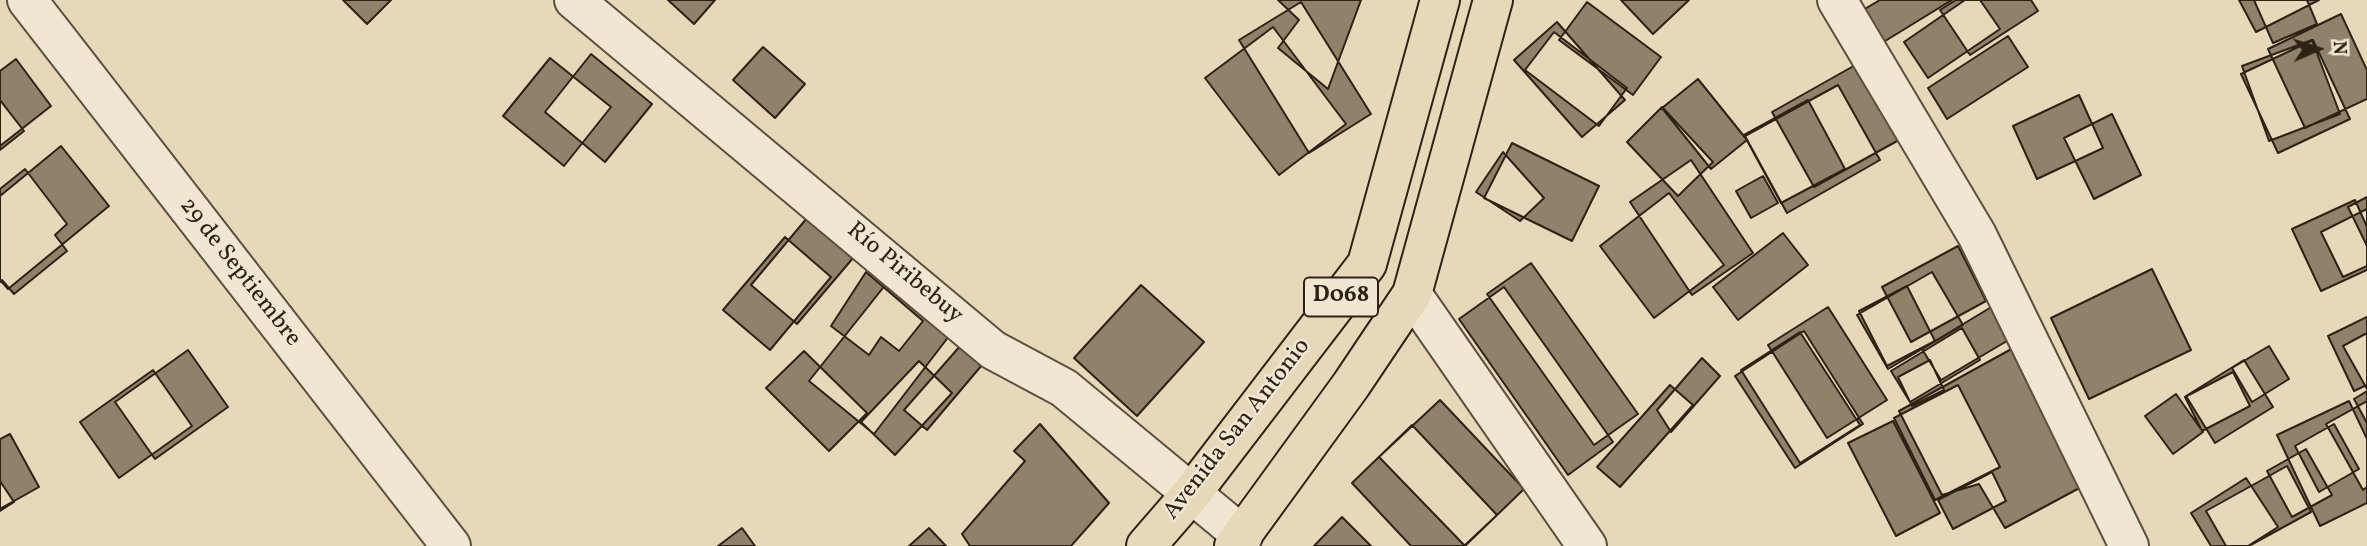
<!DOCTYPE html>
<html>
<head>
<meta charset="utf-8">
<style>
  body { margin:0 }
  #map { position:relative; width:2367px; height:546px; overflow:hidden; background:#e8d8ba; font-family:Vollkorn,serif }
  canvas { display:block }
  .north { position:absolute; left:2283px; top:14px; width:70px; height:70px; -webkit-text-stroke:5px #f0e6d2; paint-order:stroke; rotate:87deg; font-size:19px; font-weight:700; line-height:28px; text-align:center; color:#2e2214 }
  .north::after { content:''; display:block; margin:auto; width:24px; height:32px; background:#2e2214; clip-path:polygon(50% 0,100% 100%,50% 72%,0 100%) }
</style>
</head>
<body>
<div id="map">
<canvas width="2367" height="546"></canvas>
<div class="north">N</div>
</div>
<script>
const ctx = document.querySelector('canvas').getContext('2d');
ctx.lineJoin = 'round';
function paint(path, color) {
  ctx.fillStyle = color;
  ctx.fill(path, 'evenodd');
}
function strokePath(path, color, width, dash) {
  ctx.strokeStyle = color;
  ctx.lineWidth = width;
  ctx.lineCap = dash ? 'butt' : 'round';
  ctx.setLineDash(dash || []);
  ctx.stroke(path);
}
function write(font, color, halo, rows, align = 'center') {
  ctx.font = font + ' Vollkorn,serif';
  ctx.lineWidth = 5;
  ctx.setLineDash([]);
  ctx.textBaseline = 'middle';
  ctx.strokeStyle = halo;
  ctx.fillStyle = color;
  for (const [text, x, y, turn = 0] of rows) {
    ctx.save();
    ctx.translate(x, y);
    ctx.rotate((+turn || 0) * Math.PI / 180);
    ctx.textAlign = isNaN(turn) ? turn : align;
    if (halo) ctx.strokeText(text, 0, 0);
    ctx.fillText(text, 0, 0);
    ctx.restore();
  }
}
const building = new Path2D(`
  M343,0H391L367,24Z
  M668,0H715L694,24Z
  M1278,0H1361L1328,89L1278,48L1299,20Z
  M1621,0H1689L1653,34Z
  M1880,0H1952L1877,46L1858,13Z
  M1956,0H2031L2038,11L1970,55L1940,10Z
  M1965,0H1980L2000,29L1928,78L1904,42Z
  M2239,0H2319L2256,32Z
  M2254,0H2307L2317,24L2273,43Z
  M1301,2L1371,114L1309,153L1239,40Z
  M1587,2L1661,57L1633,95L1559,40Z
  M2341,14L2367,70V99L2305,128L2268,49Z
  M1557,22L1625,100L1582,137L1514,60Z
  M1273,27L1346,124L1279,175L1205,78Z
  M1554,32L1627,88L1599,126L1525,70Z
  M2008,36L2028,67L1947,119L1928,88Z
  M2312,40L2340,114L2269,141L2242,66Z
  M2313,40L2350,119L2278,153L2241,74Z
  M763,47L805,84L775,118L733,80Z
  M591,54L652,104L605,162L545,112Z
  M550,58L611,107L564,166L503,116Z
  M16,59L51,106L0,146V71Z
  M1866,59L1908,135L1814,187L1772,112Z
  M1698,79L1747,140L1711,169L1662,108Z
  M1838,85L1880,160L1787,213L1745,136Z
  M2079,95L2103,148L2037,179L2013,126Z
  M0,100L24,131L0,150Z
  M1808,100L1845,169L1781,203L1744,135Z
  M1662,107L1713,162L1678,196L1627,142Z
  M2112,114L2141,175L2094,199L2064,138Z
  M1512,143L1599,186L1572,241L1484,198Z
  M61,146L109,206L8,289L0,280V196Z
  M1503,152L1544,198L1520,221L1476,192Z
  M1691,160L1753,253L1692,295L1630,202Z
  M25,169L67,224L55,235L67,251L14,294L2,280L0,282V189Z
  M1763,176L1778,203L1751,218L1736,191Z
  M1669,193L1724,265L1654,318L1600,246Z
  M2367,197V246L2348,207Z
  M2355,200L2367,227V270L2321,291L2292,229Z
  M2367,209V266L2343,277L2321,232Z
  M812,212L859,251L797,324L751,285Z
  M1783,233L1808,265L1738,320L1713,287Z
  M785,237L831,277L770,350L723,310Z
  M1958,246L1986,301L1911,342L1882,287Z
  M1531,263L1638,414L1594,445L1487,294Z
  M2152,269L2191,350L2089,399L2051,318Z
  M866,272L923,321L899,351L881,337L869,355L831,326Z
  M1932,272L1963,325L1888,369L1857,315Z
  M894,274L956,327L874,434L809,381Z
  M1141,285L1204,342L1137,416L1074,358Z
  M1907,286L1935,341L1887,366L1859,311Z
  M1504,287L1613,442L1568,475L1459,319Z
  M1993,306L2012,338L1941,380L1922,349Z
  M1828,307L1887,400L1827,438L1768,345Z
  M2367,317V385L2354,391L2328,336Z
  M1962,328L1980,360L1910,402L1891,371Z
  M1804,331L1863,424L1795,468L1735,376Z
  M1800,332L1860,425L1800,463L1741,370Z
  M2367,333V389L2343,346Z
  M961,345L982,365L927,430L904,410Z
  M2269,346L2289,379L2252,402L2232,368Z
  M2015,347L2085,485L2005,528L1979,484L1942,495L1899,411Z
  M188,350L228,407L155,459L115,402Z
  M804,351L867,413L829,451L766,388Z
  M1702,358L1720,376L1671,432L1657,410Z
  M1930,360L1944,390L1912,406L1898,377Z
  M2244,360L2273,407L2215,443L2186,396Z
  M919,361L952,393L895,455L861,422Z
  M153,370L192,426L119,478L80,422Z
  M2233,372L2250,406L2202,431L2185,397Z
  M1670,385L1693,405L1620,487L1597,467Z
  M1958,385L2000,467L1935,500L1894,418Z
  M2367,391V423L2354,399Z
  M2176,394L2203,432L2173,454L2145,416Z
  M1440,400L1524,489L1465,546L1379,457Z
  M2349,401L2367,439V503L2320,526L2277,435Z
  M2367,401V487L2363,490L2326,424Z
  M1893,421L1940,513L1896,536L1848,443Z
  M1040,424L1109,503L1071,546H970L962,534L1025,461L1014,451Z
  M2334,424L2359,469L2319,492L2295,446Z
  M1412,425L1497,515L1464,546H1411L1352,483Z
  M10,434L39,487L0,509V439Z
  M2306,449L2332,495L2292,517L2267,471Z
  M2287,466L2311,512L2249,546H2226L2206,511Z
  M1992,472L2006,501L1953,529L1938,500Z
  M2246,478L2278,527L2248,546H2211L2191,513Z
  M0,481L14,502L0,511Z
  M1342,517L1371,546H1314Z
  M742,528L755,546H718Z
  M929,528L946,546H909Z`);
paint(building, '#8f816a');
strokePath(building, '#2e2214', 2);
const minor = new Path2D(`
  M27,0L451,546
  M574,0L993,350L1064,388L1243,536
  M1837,0L1977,235L2129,546
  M1412,294L1587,546`);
const primary = new Path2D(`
  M1146,546L1191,494L1367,264L1440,0
  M1234,546L1351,385L1412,294L1493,0`);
strokePath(minor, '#5c503e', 42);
strokePath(primary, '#2e2214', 42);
strokePath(minor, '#f0e6d2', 38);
strokePath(primary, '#e8d8ba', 38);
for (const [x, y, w] of [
  [1341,297,74]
]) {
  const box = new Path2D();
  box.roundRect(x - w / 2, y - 19.5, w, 39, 5);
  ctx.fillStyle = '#f0e6d2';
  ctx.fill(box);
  strokePath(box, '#2e2214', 2);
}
write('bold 23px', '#2e2214', null, [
  ["D068",1341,297]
]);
write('24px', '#2e2214', '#f0e6d2', [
  ["29 de Septiembre",239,273,52],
  ["Río Piribebuy",904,274,40],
  ["Avenida San Antonio",1238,430,-52]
]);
</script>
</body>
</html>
